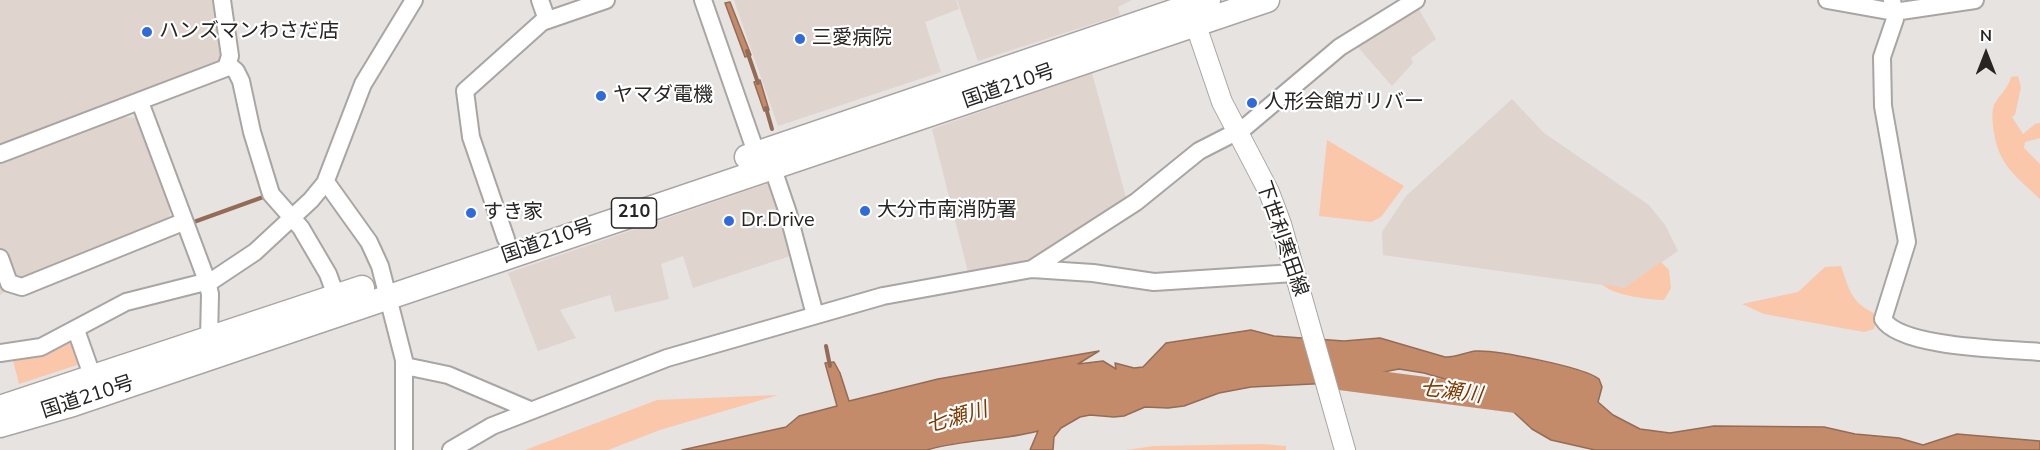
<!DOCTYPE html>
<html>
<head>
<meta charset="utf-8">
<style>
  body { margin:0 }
  #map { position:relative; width:2040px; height:450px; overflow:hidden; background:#e6e3e1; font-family:"Nunito Sans",sans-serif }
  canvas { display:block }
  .north { position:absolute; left:1956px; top:24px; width:60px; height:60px; -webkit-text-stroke:4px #fff; paint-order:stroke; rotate:0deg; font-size:16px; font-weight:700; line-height:24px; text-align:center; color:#262524 }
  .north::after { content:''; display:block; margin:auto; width:21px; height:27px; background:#262524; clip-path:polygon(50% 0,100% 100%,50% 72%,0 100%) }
</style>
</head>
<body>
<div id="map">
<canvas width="2040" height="450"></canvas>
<div class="north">N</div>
</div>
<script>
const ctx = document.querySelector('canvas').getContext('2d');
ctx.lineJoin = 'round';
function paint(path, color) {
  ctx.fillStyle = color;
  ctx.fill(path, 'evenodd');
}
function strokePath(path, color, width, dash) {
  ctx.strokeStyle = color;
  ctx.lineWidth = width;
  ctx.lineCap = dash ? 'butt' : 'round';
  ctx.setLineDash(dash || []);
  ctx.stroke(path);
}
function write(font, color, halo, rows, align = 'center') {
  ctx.font = font + ' "Nunito Sans","Noto Sans JP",sans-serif';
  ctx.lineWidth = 4.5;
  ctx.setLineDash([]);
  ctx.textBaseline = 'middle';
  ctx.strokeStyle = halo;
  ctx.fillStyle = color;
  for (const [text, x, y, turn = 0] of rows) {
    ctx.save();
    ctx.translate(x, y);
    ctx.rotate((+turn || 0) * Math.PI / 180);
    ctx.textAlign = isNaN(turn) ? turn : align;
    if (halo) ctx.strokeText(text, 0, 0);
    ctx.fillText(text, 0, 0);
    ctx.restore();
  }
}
paint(new Path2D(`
  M0,0H216L223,63L0,144Z
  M734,0H956L959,9L925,22L941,72L778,126Z
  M957,0H1132L1118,7L1120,15L978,61Z
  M1417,6L1436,39L1411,58L1413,63L1392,86L1357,46L1351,45Z
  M1092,73L1127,201L1034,259L968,272L932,129Z
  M1512,99L1544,133L1649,205L1665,225L1678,251L1624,288L1383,255L1382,232L1406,196Z
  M122,117L138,118L169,201L170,219L20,282L0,295V163Z
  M775,181L796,254L693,288L683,256L661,264L669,299L615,312L610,295L560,310L576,338L538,351L508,273Z`), '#dfd4ce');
paint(new Path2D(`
  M2018,76L2021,87L2015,115L2012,117L2023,134L2035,124L2040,123V138L2025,142L2024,148L2040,164V199C2018,178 1999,166 1994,133C1993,125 1991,113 1994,105C1999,95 2008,89 2011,77Z
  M1327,140L1404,186L1381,217L1371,222L1319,216Z
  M1661,262L1669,270L1671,288L1664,300C1650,300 1611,295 1602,284L1624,288Z
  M1841,266C1850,292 1851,303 1878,315L1874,329L1864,332L1764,314L1742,304L1798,292L1825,267Z
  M67,342L74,345L79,359L77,365L19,384L13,360L54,350Z
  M778,395L660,430L608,450H525L657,400Z
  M1262,444L1286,446V450H1126L1154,446Z`), '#fac7aa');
const water = new Path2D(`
  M730,2L751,55L745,57L725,3Z
  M760,80L769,110L764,111L754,82Z
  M1251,330L1274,336L1344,341L1380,338L1445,357C1456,358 1465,352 1476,351C1497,350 1584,367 1599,379L1602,387L1598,402L1613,415L1640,429L1670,433L1714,426L1824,427L1855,434L1899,438L1923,445L1957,434L2040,441V450H1595L1551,440L1532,429L1493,393L1424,373L1399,369L1373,374L1353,382L1251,387L1219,393L1184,406L1168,408L1145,407L1124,416L1114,417L1090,415L1080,417L1061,428L1054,437L1053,450H1030L1038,431C1001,441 964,439 927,450H682L786,427L799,416L837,406L825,363L834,362L840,373L849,401L938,379L1099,351L1078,364L1103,361L1116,369L1115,363L1134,368L1143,367L1166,343Z`);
paint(water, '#c38b6a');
strokePath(water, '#946c55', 1.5);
strokePath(new Path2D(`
  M747,51L758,83
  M766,108L772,129
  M191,223L266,196
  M826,346L830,366`), '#946c55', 4);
strokePath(new Path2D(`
  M1325,376L1532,403`), '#c38b6a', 24);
const minor = new Path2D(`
  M540,0L547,20
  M703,0L760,164
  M1827,0L1894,12L1975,0
  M1892,0L1895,19L1882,57L1883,106L1907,242L1883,319C1900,348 2007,349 2040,352
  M229,65L236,71L241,81L252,132L271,194L301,228L328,274L336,296
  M140,102L207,281L210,294L209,339
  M0,154L226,68L230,56L222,0
  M772,166L788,213L815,315
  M326,182L369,242L380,266L404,360V450
  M506,239L471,137L465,91L542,22L606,0
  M0,258L9,283L22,287L183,222
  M1032,269L1136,202L1199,151L1244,128L1340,47L1416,0
  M76,330L93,378
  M0,353L41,347L126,302L213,280L255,252L311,200L325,183L363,84L414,0
  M405,366L448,375L530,410
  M451,450L492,426L667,358L883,296L1032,269L1093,273L1154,282L1294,273`);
const major = new Path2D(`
  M1191,11L1222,102L1269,192L1281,224L1345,450`);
const highway = new Path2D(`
  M747,157L1208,0
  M0,408L362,288
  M0,425L73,404L1267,0`);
strokePath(minor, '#a9a5a3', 20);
strokePath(major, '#a9a5a3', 22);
strokePath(highway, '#a9a5a3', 27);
strokePath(minor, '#fff', 16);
strokePath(major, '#fff', 20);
strokePath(highway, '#fff', 24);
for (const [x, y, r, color] of [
  [147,32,6,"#2f6bd9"],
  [800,39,6,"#2f6bd9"],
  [601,96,6,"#2f6bd9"],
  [1252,103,6,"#2f6bd9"],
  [865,211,6,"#2f6bd9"],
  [471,213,6,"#2f6bd9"],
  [729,221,6,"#2f6bd9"]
]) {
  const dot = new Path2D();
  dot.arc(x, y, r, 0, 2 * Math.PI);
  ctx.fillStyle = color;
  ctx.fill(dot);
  strokePath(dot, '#fff', 2);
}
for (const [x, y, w] of [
  [634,213,45]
]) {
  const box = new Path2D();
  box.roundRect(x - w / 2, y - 15, w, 30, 4.5);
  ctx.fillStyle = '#fff';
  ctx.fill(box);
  strokePath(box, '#262524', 1.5);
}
write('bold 18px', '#262524', null, [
  ["210",634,213]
]);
write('20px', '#262524', '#fff', [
  ["ハンズマンわさだ店",159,32],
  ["三愛病院",812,39],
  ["ヤマダ電機",613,96],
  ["人形会館ガリバー",1264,103],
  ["大分市南消防署",877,211],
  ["すき家",483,213],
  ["Dr.Drive",741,221]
], 'left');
write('20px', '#262524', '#fff', [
  ["国道210号",1009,87,-19],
  ["下世利寒田線",1281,239,71],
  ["国道210号",548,242,-19],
  ["国道210号",88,398,-18]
]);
write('italic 21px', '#7d3900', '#fff', [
  ["七瀬川",1451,393,7],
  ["七瀬川",957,419,-16]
]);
</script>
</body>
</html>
